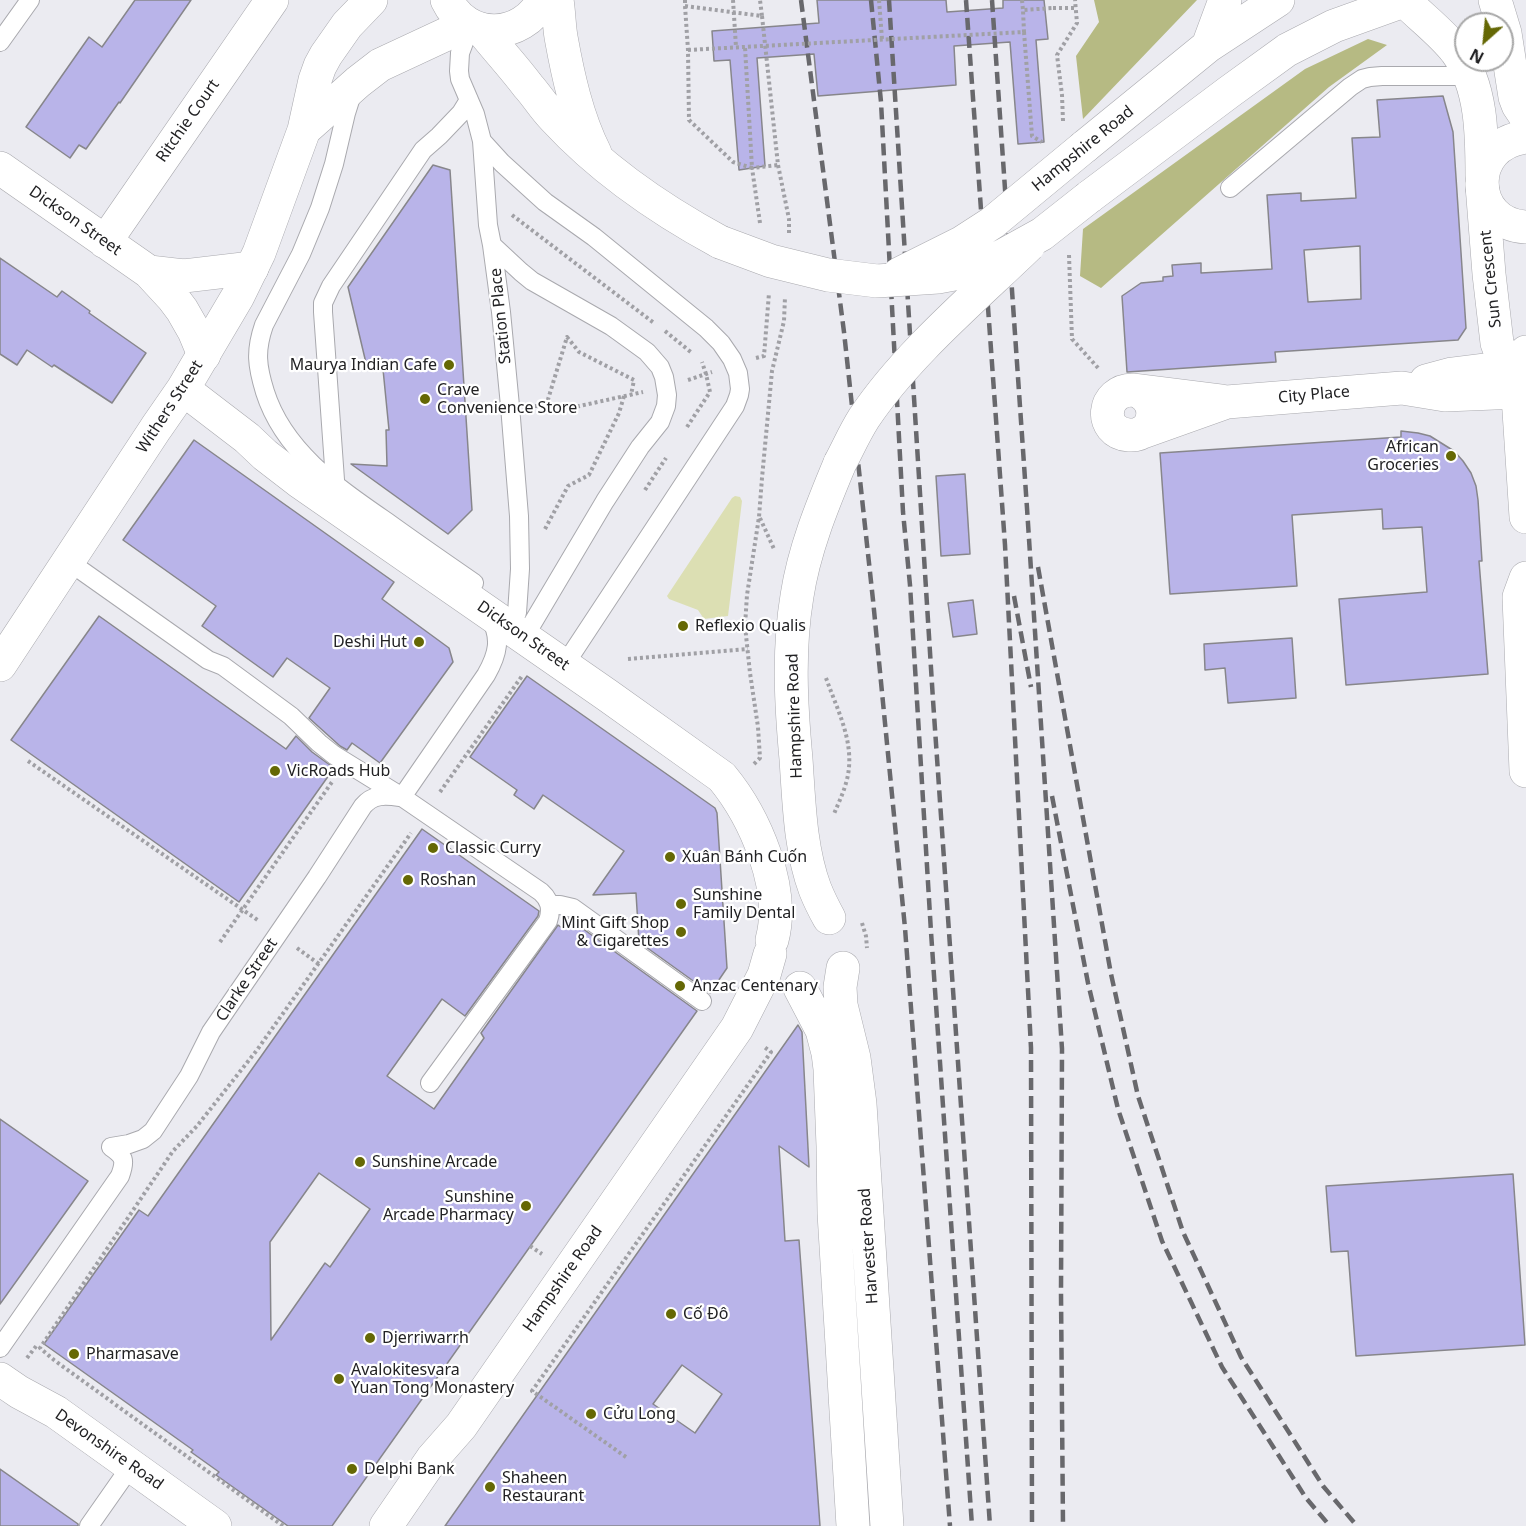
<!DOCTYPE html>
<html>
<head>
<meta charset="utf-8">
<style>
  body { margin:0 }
  #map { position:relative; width:1526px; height:1526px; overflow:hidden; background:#ebebf1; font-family:"Noto Sans",sans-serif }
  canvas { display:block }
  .north { position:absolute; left:1454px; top:12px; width:60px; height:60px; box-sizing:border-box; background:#fff; border:2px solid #a7a7a7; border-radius:50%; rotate:207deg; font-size:16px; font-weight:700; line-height:24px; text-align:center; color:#222224 }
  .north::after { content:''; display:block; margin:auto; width:21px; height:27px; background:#656805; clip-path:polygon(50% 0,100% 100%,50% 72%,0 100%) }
</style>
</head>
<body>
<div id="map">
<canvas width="1526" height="1526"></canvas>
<div class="north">N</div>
</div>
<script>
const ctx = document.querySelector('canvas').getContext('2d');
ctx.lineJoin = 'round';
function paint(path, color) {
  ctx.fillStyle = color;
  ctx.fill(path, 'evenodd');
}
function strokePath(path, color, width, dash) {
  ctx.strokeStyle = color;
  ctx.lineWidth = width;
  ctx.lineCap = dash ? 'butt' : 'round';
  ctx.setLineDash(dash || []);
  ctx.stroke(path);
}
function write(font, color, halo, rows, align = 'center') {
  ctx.font = font + ' "Noto Sans",sans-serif';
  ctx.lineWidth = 4.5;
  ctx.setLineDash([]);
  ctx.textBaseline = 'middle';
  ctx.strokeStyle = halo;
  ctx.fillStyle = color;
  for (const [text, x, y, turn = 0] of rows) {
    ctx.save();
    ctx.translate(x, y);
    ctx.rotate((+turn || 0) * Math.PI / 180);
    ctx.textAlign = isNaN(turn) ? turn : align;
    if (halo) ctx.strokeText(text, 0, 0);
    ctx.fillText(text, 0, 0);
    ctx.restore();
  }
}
paint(new Path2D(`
  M735,496L740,497L742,501L728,616L704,619L698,610L669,599L667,596L732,498Z`), '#dcdfb3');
paint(new Path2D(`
  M1094,0H1197L1083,119L1076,56L1099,22Z
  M1368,39L1387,45L1329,87L1101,288L1080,276L1083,229L1305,69Z`), '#b6ba83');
const building = new Path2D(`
  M135,0H191L120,103L119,102L86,149L79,145L70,158L26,127L89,37L102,47Z
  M817,0H946L947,12L1003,8V0H1044L1048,39L1036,40L1044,142L1018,144L1010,42L954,46L956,85L818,96L814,54L757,58L765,166L739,170L730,60L714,61L712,31L819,23Z
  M1443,96L1453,132L1466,328L1458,340L1275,352L1276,362L1127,372L1122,296L1141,283L1163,281V277L1173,276L1172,265L1201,263V273L1272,269L1267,195L1301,193V201L1356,198L1352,138L1380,137L1377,100ZM1360,246L1361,299L1308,302L1304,250Z
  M433,165L450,170L472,510L448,534L351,464L387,466L386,430H389L382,359L366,363L348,287Z
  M0,258L57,297L62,291L90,311L89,313L146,353L112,403L54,365L52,367L27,350L17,365L0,354Z
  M1401,431L1418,433L1430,436L1454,451L1463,461L1471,473L1476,486L1478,500L1482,561H1479L1488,674L1346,685L1339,599L1427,592L1422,527L1383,529L1382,509L1292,515L1297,586L1170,594L1160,453L1401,437Z
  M194,440L394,582L382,599L449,648L453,662L380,763L352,743L347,750L340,746L309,718L330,688L287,658L273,677L202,626L216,606L123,540Z
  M965,474L970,554L941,556L936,476Z
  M973,600L977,634L953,637L948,603Z
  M99,616L286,749L296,736L312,752L334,768L239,902L11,740Z
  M1292,638L1296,698L1228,703L1225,668L1205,670L1204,644Z
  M527,676L715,808L717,813L727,968L710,993L639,942L636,893L593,895L624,851L543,795L534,809L514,795L517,790L470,757Z
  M422,829L539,911L538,916L465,1016L442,999L387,1076L434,1109L484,1038L481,1033L558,925L562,928L568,918L697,1011L332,1526H288L216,1475L219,1472L191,1452L193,1450L44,1344L139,1210L148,1216ZM319,1173L370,1209L330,1267L325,1263L271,1340L270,1242Z
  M798,1025L802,1032L809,1167L779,1146L785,1241L799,1240L820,1526H445ZM682,1365L722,1394L695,1433L653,1404Z
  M0,1119L88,1181L0,1304Z
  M1513,1174L1525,1345L1356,1356L1348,1251L1331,1252L1326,1186Z
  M0,1469L78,1524V1526H0Z`);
paint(building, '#b9b4e9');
strokePath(building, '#87868b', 1.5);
const service = new Path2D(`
  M472,26L466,37L460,53L459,71L460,79L475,114L482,141L488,225L492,245L501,312L510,406L519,516L520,569L517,613
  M0,42L30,0
  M352,94L346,113L334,164L320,208L301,254L264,325C255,351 257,366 265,392C284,452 338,488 387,522C416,543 445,563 474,583
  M482,141L502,163L545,202L594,237L706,328L721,343L732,359L738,373L740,389L739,395L735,406L573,652
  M1230,188L1350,87L1362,79L1370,77L1382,76H1469
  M492,245L521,272L532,281L611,326L647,352L660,367L664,377L667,395L666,406L660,422L640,447L605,501L532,624
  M336,494L323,312V303L331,286L423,150L439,136L461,113L469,100
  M68,561L208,660L223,666L291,716L319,743L334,755L402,797L541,892C550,900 552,909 548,921L430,1083
  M402,797L486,675C498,654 502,638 489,616
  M550,905H560L573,908L702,1001
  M111,1147L129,1144L143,1139L153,1131L189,1076L211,1032L317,877L363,806C373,794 385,795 400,797
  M0,1348L120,1176C126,1160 124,1156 111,1147
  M89,1526L131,1466`);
const minor = new Path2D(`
  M0,168L149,272L173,298L182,310L194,331L204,355
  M105,242L272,0
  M149,272L184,276L252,268
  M1426,381L1452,374L1516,366
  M1134,390C1163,399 1156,437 1129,435C1098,433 1101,389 1134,390L1222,401
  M1140,433L1227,402L1402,388L1445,395L1519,392`);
const tertiary = new Path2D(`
  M304,130L358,82L380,65L468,24
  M1482,185L1489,274L1497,343L1500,351L1516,366
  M1526,352L1516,366L1526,517
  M183,389L247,438L265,455L300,482L607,695L722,777C755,817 786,888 772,940
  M1526,578L1519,597L1526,771
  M0,665L156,428L183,389L238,296L259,253L304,130L315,80L320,66L326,55L347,25L371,0
  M829,918C824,909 819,899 815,889C800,849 799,802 796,759C791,705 788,650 797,596C804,550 822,506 840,463
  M843,968L840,987L841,1005L854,1058L860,1104L887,1526
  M800,988L822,1030L828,1053L830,1069L833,1146L834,1213L853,1526
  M0,1379L19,1392L56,1412L215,1526
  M386,1526L432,1459L461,1426L737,1028L764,975L770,954`);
const secondary = new Path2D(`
  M447,0C467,42 522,40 543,0
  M557,0C559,12 559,25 561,37C568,76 577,117 595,153
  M1495,0L1505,33L1515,97L1518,105L1526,117
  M1406,2C1422,18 1442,33 1456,51C1482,86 1482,135 1482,176
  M481,29C496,48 513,66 528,86C537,96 544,108 554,118C601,169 659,209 720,242
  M1208,46L1225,0
  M1526,137C1466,144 1469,224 1526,227
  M1084,147L1208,46L1278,0
  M1089,197L1229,92L1287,50L1334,26L1398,3`);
strokePath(service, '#a9a9ae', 20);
strokePath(minor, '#a9a9ae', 34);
strokePath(tertiary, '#a9a9ae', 34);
strokePath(secondary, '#a9a9ae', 34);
strokePath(new Path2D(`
  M685,0V6L762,16L760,0
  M879,0L882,39
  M1022,0L1023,10
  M685,6L688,50L689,120L733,162L752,168L745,47
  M1053,8H1076
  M762,16L778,165L789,219V233
  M1024,32L1032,136L1042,142
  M688,50L706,49
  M1063,121L1062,95L1057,55L1077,23L1075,0
  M512,215L654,323
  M760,223L752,168L778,165
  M1069,255L1072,339L1099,369
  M665,331L692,353
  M756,358L764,356L769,293
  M688,380L712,372
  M535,406L575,407L643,392
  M546,406L567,337L579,352L634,380L631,395
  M687,427L710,392L706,374L702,362
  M645,490L666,458
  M760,518L774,549
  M545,529L568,486L589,475L619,413L624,396
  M628,659L748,649
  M826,678C838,712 857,746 846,783C843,794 838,804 834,814
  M28,761L259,921
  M754,764L760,758L758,727L750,673L745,626L747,595L759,517L762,478L772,371L784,321L785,297
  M440,792L522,676
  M862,923L866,936L867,948
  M220,942L332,782
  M297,948L319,964
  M530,1246L542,1254
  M27,1358L37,1345
  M626,1457L532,1391L771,1052L763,1046
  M283,1526L54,1360L40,1348L173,1151L197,1126L257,1050L411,833`), '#a0a0a5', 4, [3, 3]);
strokePath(service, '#fff', 18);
strokePath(minor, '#fff', 33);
strokePath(tertiary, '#fff', 33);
strokePath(secondary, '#fff', 33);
strokePath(new Path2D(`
  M801,0L844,332L873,600L905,928L950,1526
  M871,0L881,102L903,512L910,585L931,932L972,1526
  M889,0L933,700L990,1526
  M966,0L1005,545L1031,1048L1032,1526
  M992,0L1027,508L1062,1049L1061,1293L1063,1526
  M1038,567L1111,974L1138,1096L1183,1232L1241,1357L1323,1486L1357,1526
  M1014,596L1031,687
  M1052,796L1088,983L1118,1109L1162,1241L1222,1367L1306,1498L1330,1526`), '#68686c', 4.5, [12, 6]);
const tertiaryBridge = new Path2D(`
  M840,463C848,448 855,432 864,418C906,355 974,298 1029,245`);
const secondaryBridge = new Path2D(`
  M720,242L771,261L828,275L877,281L938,277L970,271L1004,255L1042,234L1089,197
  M899,274L961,243L992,223L1084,147`);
strokePath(tertiaryBridge, '#a9a9ae', 34, []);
strokePath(secondaryBridge, '#a9a9ae', 34, []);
strokePath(new Path2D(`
  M733,0L736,47
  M706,49L1024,32L1023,10L1053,8`), '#a0a0a5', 4, [3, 3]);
strokePath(tertiaryBridge, '#fff', 33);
strokePath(secondaryBridge, '#fff', 33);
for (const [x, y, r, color] of [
  [449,365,6,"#656805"],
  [425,399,6,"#656805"],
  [1451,456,6,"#656805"],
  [683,626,6,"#656805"],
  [419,642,6,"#656805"],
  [275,771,6,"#656805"],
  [433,848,6,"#656805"],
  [670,857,6,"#656805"],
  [408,880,6,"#656805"],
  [681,904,6,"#656805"],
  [681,932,6,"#656805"],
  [680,986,6,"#656805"],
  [360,1162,6,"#656805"],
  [526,1206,6,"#656805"],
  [671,1314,6,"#656805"],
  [370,1338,6,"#656805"],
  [74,1354,6,"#656805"],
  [339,1379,6,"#656805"],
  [591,1414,6,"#656805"],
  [352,1469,6,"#656805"],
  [490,1487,6,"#656805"]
]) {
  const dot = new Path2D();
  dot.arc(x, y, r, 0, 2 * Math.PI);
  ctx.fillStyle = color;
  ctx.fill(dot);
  strokePath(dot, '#fff', 2);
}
write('16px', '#222224', '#fff', [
  ["Ritchie Court",188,121,-55],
  ["Hampshire Road",1083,149,-39],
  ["Dickson Street",75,221,35],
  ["Sun Crescent",1491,279,-96],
  ["Station Place",501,316,-96],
  ["City Place",1314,395,-5],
  ["Withers Street",170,407,-57],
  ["Dickson Street",523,636,35],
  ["Hampshire Road",795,716,-92],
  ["Clarke Street",247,980,-56],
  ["Harvester Road",869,1246,-94],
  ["Hampshire Road",563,1279,-55],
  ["Devonshire Road",109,1450,35]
]);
write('16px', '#222224', '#fff', [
  ["Maurya Indian Cafe",437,365,"right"],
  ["Crave",437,390],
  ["Convenience Store",437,408],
  ["African",1439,447,"right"],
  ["Groceries",1439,465,"right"],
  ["Reflexio Qualis",695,626],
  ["Deshi Hut",407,642,"right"],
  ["VicRoads Hub",287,771],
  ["Classic Curry",445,848],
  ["Xuân Bánh Cuốn",682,857],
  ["Roshan",420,880],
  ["Sunshine",693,895],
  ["Family Dental",693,913],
  ["Mint Gift Shop",669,923,"right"],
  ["& Cigarettes",669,941,"right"],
  ["Anzac Centenary",692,986],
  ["Sunshine Arcade",372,1162],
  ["Sunshine",514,1197,"right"],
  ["Arcade Pharmacy",514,1215,"right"],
  ["Cố Đô",683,1314],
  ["Djerriwarrh",382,1338],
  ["Pharmasave",86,1354],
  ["Avalokitesvara",351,1370],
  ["Yuan Tong Monastery",351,1388],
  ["Cửu Long",603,1414],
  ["Delphi Bank",364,1469],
  ["Shaheen",502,1478],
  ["Restaurant",502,1496]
], 'left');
</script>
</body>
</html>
